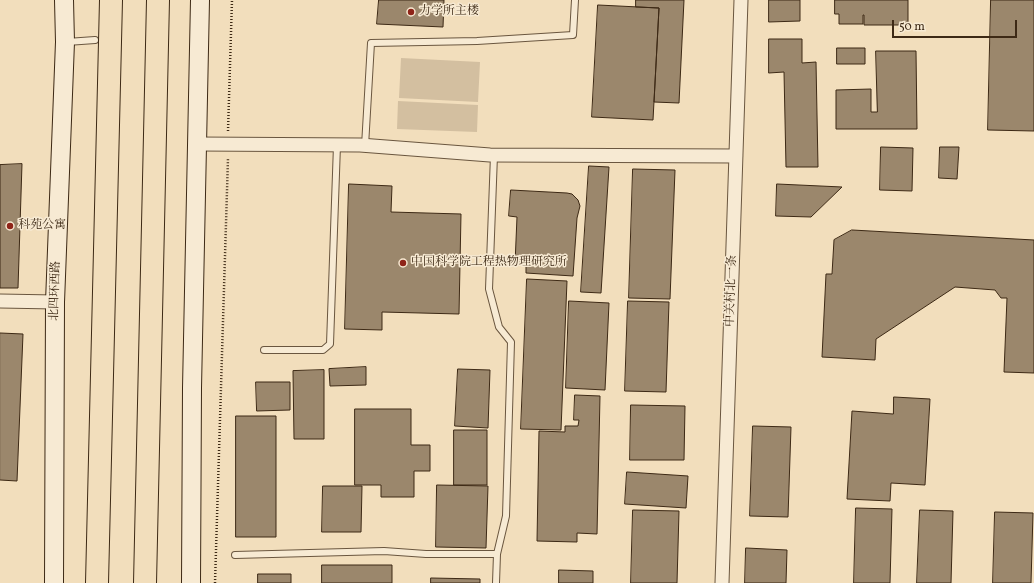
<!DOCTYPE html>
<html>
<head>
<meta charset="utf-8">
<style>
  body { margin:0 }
  #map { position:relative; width:1034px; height:583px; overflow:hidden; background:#f2debc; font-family:Vollkorn,serif }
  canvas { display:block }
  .scale { position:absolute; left:892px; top:20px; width:125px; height:18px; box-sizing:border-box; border:2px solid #3d2915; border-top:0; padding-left:5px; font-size:12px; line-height:14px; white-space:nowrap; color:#3d2915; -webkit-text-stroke:3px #f7ead3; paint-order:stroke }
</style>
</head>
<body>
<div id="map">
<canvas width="1034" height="583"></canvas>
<div class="scale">50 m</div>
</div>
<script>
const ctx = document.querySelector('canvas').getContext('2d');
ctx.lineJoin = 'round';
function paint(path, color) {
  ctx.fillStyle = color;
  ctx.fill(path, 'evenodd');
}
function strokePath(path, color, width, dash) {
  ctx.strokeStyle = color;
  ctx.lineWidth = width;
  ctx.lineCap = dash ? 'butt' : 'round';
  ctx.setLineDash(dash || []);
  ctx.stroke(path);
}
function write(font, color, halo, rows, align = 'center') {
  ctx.font = font + ' Vollkorn,"Noto Serif SC",serif';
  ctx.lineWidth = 3;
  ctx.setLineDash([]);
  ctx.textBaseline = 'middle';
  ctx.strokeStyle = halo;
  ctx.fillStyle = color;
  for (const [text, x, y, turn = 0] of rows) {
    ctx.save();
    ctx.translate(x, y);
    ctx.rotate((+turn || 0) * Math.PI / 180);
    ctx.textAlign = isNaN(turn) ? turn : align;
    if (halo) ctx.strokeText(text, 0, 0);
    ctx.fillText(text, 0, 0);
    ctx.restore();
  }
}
paint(new Path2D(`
  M401,58L480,62L478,102L399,98Z
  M398,101L478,105L477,132L397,129Z`), '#d3bfa0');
const building = new Path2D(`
  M379,0H444L443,27L377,24Z
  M636,0H684L679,103L654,102L659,8L636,7Z
  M769,0H800V21L769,22Z
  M835,0H908V25H864V15H863V24H839V14H835Z
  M991,0H1034V131L988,130Z
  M598,5L659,8L653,120L592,117Z
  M769,39H802V63L816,62L818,167H786L784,72L769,73Z
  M837,48H865V64H837Z
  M876,51H916L917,129H836V90L871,89V112H877Z
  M881,147L913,148L912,191L880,190Z
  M940,147H959L957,179L939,178Z
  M22,164L18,288H0V165Z
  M589,166L609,167L601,293L581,292Z
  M633,169L675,170L670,299L629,298Z
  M349,184L392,186L391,212L461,214L459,314L382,312V330L345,329Z
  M777,184L842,187L811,217L776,216Z
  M511,190L567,193L572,194L578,200L580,206L577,218L573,276L526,273V265L515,264L517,217L509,216Z
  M852,230L1034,240V373L1004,372L1007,298H1001L995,290L955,287L876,339L875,360L822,357L826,274H832L834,240Z
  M527,279L567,281L561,430L521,429Z
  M569,301L609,303L605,390L566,388Z
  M628,301L669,302L666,392L625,391Z
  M0,333L23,334L17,481L0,480Z
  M366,367V385L330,386L329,369Z
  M458,369L490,370L488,428L455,426Z
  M324,370V439H294L293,371Z
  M256,382H290V410L257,411Z
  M575,395L600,396L597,534L577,533V542L537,541L539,431L565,432V426H578L579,420H574Z
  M894,397L930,399L925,485L891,483L890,501L847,499L852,411L893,414Z
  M631,405L685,406L684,460H630Z
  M355,409H411V445H430V471H414V497H381V485H355Z
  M236,416H276V537H236Z
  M753,426L791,427L788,517L750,516Z
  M454,430H487V485H454Z
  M627,472L688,476L686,508L625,504Z
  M437,485L488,486L486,548L436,547Z
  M323,486H362L361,532H322Z
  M856,508L892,509L890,583H854Z
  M633,510L679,511L677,583H631Z
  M920,510L953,511L951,583H917Z
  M995,512L1033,513L1031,583H993Z
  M746,548L787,550L786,583H745Z
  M322,565H392V583H322Z
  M559,570L593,571V583H559Z
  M258,574H291V583H258Z
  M431,578L480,579V583H431Z`);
paint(building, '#9b876c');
strokePath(building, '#3d2915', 1);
const lane = new Path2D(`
  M67,42L95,40
  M365,146L371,43L477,41L573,35L575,0
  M494,155L489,289L499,327L511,342L506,516L497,554
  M264,350H323L330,344L337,145
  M235,555L384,551L426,554H497L496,583`);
const street = new Path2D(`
  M198,144L360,145L490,155L736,156
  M0,301L55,302
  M722,583L741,0`);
const secondary = new Path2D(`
  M54,583L55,302L65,42L64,0
  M191,583L192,388L200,0`);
const highway = new Path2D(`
  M97,583L111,0
  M145,583L158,0`);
strokePath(lane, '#6a563f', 8);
strokePath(street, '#6a563f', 15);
strokePath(secondary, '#3d2915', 20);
strokePath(highway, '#3d2915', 24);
strokePath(new Path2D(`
  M228,131L232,0
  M215,583L228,158`), '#3d2915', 2.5, [1, 2]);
strokePath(lane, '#f7ead3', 6);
strokePath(street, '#f7ead3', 13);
strokePath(secondary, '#f7ead3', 18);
strokePath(highway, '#f2debc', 22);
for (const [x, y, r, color] of [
  [411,12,4,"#8f2418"],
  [10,226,4,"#8f2418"],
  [403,263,4,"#8f2418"]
]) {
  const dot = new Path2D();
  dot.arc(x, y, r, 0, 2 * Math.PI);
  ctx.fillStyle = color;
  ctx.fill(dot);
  strokePath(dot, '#f7ead3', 1.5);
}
write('12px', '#3d2915', '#f7ead3', [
  ["力学所主楼",419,12],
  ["科苑公寓",18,226],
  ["中国科学院工程热物理研究所",411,263]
], 'left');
write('12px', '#3d2915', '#f7ead3', [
  ["北四环西路",56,291,-88],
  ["中关村北一条",732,291,-88]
]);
</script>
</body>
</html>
